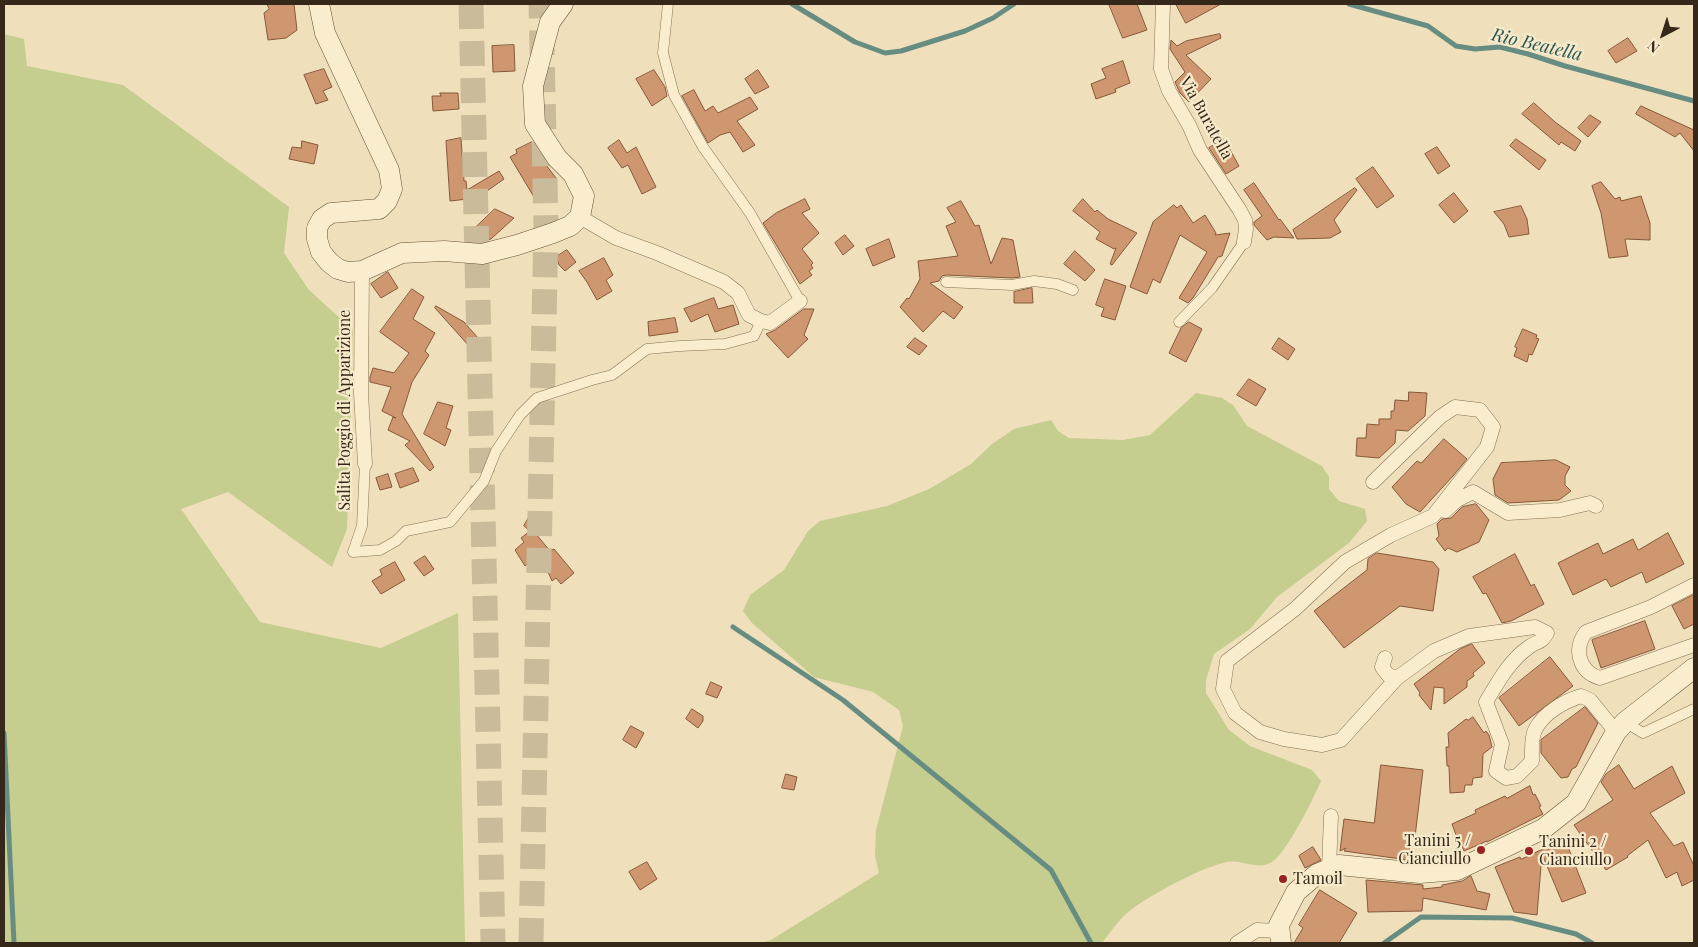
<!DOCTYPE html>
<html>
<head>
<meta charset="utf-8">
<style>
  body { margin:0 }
  #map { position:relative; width:1698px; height:947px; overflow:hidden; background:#efe0bb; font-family:"Playfair Display",serif }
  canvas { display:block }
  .frame { position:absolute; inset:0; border:5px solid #35271a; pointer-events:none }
  .north { position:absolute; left:1638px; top:10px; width:50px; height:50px; -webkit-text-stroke:4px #f6eaca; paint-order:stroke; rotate:220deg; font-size:14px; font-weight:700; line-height:20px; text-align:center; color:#35271a }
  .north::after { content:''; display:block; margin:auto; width:18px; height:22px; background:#35271a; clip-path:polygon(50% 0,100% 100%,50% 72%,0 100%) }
</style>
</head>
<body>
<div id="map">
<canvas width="1698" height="947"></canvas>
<div class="frame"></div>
<div class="north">N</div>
</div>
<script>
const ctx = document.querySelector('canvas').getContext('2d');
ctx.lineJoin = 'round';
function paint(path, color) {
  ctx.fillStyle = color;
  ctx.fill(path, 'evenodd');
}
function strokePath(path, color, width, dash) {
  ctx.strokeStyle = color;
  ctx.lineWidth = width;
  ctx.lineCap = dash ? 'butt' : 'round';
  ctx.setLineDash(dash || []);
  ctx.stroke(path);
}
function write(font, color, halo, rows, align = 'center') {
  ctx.font = font + ' "Playfair Display",serif';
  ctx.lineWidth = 4.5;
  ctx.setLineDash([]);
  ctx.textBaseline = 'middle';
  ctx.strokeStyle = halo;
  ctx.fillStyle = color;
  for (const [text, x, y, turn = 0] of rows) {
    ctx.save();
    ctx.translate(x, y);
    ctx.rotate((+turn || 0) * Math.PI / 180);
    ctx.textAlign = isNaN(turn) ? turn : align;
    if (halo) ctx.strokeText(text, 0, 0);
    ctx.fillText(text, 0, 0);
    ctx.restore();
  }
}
paint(new Path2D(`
  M4,34L24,39L27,66L123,85L289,207L284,253L309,290L353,330L347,529L332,567L228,492L181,509L260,622L381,648L458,613L465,943H4Z
  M1196,393L1222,398L1233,405L1247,426L1322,466L1329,477V489L1339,501L1365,509L1367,521L1349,543L1277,597L1250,629L1214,654L1206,680V693L1229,730L1250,746L1312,770L1321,781C1314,798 1286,854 1272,862C1258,871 1241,859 1227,862C1202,867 1145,897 1126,914C1117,922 1109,934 1102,943H760L771,940L879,873L875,856L876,830L903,726L899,710L873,692L814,677L752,623L743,611L750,595L784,570L808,531L820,521L887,506L929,489L971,464L992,444L1014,429L1051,420L1058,431L1069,438L1123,440L1150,435Z`), '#c5cd8f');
strokePath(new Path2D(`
  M792,4L855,42L885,53L901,51L965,31L993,18L1014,4
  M1349,4L1428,26L1456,46L1475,49L1500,47L1528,54L1565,66L1694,101
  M733,627L843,700L1051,870L1091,943
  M4,733L14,943
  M1384,943L1421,917L1512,918L1576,934L1592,943`), '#678d83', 5);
const building = new Path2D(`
  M267,4H294L297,30L286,38L268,40L264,13L269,9Z
  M1109,4H1137L1147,30L1123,38Z
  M1176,4H1221L1186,23Z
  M1220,34L1221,38L1186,55L1211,79L1189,102L1180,93L1175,82L1185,72L1170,49L1171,40L1177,46L1186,41Z
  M1628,38L1637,51L1616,63L1608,51Z
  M514,45L515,71L493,72L492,46Z
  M1123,61L1130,83L1115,89L1116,92L1096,99L1091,84L1106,78L1102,69Z
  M324,69L332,87L323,91L328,100L316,104L304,75Z
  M654,70L665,87L667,96L652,106L636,79Z
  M758,70L769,87L755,94L745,79Z
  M694,90L705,111L713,106L718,113L750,97L758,109L737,121L755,145L743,152L730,132L720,135L708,143L682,96Z
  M440,93H458L459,109L433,111L432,96H441Z
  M1534,103L1555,122L1581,141L1575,151L1561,142L1559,145L1522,114Z
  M1641,106L1694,130V151L1680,133L1675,137L1636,114Z
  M1590,115L1601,122L1588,137L1578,128Z
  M461,138L464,181H466L467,190L499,171L504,179L477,198L450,201L446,141Z
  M1224,139L1239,166L1226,174L1209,148Z
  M1516,139L1546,160L1539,170L1510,146Z
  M619,140L627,153L636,147L656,187L642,194L628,165L622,168L608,148Z
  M302,141L318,145L314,164L289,159L292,147L301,148Z
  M532,142L543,161L556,178L534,197L510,157L517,153L516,150Z
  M1437,147L1450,166L1438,174L1425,154Z
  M1373,167L1394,196L1377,208L1356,179Z
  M1601,182L1615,199L1620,197L1621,201L1641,196L1650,223V240L1625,239L1628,256L1609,258L1601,213L1592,186Z
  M1254,183L1279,220L1280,219L1294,238L1274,237L1267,240L1254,225V222L1262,216L1244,190Z
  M1355,188L1357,190L1334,220L1341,232L1330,238L1297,239L1293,230Z
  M1454,193L1468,211L1454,223L1439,205Z
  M805,199L810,209L802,213L819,233L802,249L813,263L811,265L813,268L809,271L812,275L800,284L763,223L776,213Z
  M1083,199L1095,212L1097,210L1108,219L1137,233L1112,265L1110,264L1116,248L1114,249L1096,239L1100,232L1073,211Z
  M961,201L975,226L979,225L991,264L1002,238L1013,240L1020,277L1012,278L946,275L942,276L939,281L930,283L963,307L954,319L943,311L923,332L900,307L907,298L909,299L920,279L918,261L958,256L946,226L956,222L947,208Z
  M1174,205L1177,208L1181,205L1193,223L1205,215L1216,233L1215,235L1230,233L1222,256L1218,257L1193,298L1188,303L1179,298L1207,252L1180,235L1160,283L1153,279L1147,294L1130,287L1153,222Z
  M1521,206L1527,219L1529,234L1509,237L1504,224L1494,212Z
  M495,209L514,218L491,239L477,242L469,234Z
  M845,235L854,246L843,255L835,243Z
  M889,239L895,257L873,266L866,249Z
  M567,250L576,262L565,271L559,265L556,257Z
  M1075,251L1095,270L1085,281L1064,264Z
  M604,258L613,275L606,280L612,291L597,300L587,282L579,271Z
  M388,272L398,288L381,298L371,284Z
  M1105,279L1126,286L1115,320L1101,316L1104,308L1096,305Z
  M1032,288L1033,303H1014V292Z
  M412,289L424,297L413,319L435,333L425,351L429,355L412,382L402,414L434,467L430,471L405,445L410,441L388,430L393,417L396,418L382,411L391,387L370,382V377L373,368L394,373L409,353L380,332Z
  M714,298L718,309L733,305L739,324L715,332L708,314L691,322L684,309Z
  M436,306L464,322L478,338L469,346L435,308Z
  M804,309H814L804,335L808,339L788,358L766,334L775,330Z
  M675,318L678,332L649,336L648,322Z
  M1189,322L1202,329L1186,362L1169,353L1181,328Z
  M1523,329L1537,335L1536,338L1539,339L1532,355L1529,354L1527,362L1514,356L1517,348L1515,347Z
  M915,338L927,346L919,355L907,347Z
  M1279,338L1295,349L1288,360L1272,349Z
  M1249,379L1266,389L1256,406L1237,395Z
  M1409,392L1427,393L1425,416L1408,431L1396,430L1395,443L1379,458L1356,456L1357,438H1366L1367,424L1379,425V419H1391V411H1394L1395,400L1408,401Z
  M438,402L453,406L446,428L451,430L445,446L424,434Z
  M1444,439L1467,459L1453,476L1420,512L1406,504L1392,487L1417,461L1421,463Z
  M1556,460L1570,467L1565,476V485L1571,491L1559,500L1508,503L1495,495L1493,479L1501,463Z
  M413,468L419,481L400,488L395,474Z
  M388,474L392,487L380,490L376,478Z
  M1476,504L1489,520L1479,542L1457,552L1448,548L1445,551L1436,539L1439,536L1437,524L1442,519L1451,518L1462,507Z
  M531,514L543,521L536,534L550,551L554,549L574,573L561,584L556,578L552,581L548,572L534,557L525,566L515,550L524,542L521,538L530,531L524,526Z
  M1668,533L1684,564L1646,583L1642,572L1611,587L1606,579L1573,595L1558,563L1598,543L1603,554L1633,539L1638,550Z
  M1377,553L1433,562L1439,569L1433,611L1400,606L1344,648L1314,611L1367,570L1368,559Z
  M1515,554L1531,586L1534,584L1544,604L1511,621L1502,623L1486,593L1483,594L1473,577Z
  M425,556L434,569L424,576L414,563Z
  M395,562L405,580L381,594L372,581L382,575L380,570Z
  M1694,595V624L1684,629L1672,606Z
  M1645,621L1655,649L1601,668L1592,640Z
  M1472,644L1485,663L1473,673L1474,676L1467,681V687L1444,704V688L1434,687L1431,710L1419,695L1420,693L1414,684L1460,649Z
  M1550,657L1573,686L1519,726L1499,698Z
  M711,682L722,687L717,698L706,694Z
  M1585,707L1598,723L1576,767L1572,769L1568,777L1561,778L1541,753V740Z
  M692,709L703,716V721L698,728L686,719Z
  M1473,717L1484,733L1486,731L1489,735L1492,747L1483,754L1482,777L1473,778L1472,785H1465L1464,792L1450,793L1449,766H1447L1446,747H1449L1448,733L1466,719L1468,720Z
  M631,726L644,733L636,748L623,740Z
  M1381,765L1423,770L1415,837L1411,836L1408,860L1344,851L1346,848L1340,851L1344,819L1374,823Z
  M1619,765L1634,789L1672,766L1685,793L1650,813L1674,846L1683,842L1694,866V880L1682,886L1677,872L1666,878L1648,840L1627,856L1628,857L1606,870L1574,825L1613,800L1601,782L1606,774Z
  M786,774L797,777L794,790L782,788Z
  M1530,786L1533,795L1535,794L1541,806L1539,807L1543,814L1487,842V841L1464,851L1460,842L1459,843L1452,824L1476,813L1475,810L1505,796L1507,798Z
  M1565,839L1586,893L1562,902L1542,854L1537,915L1514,912L1495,867L1520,857L1521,859Z
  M1313,847L1321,860L1305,868L1299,856Z
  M647,862L657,879L640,890L629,872Z
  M1471,876L1477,891L1490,894L1486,910L1423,898L1422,911L1368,912L1366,880L1423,885V889L1442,887V885L1462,881Z
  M1320,890L1357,913L1339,943H1294L1303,928L1299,925Z`);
paint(building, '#cf976f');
strokePath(building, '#865839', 1);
strokePath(new Path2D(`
  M471,4L493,943
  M531,943L546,226L541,4`), '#cabb9b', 25, [25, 12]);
const pedestrian = new Path2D(`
  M668,4L663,53L674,95L703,147L750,213L800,301
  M946,282L1012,285L1034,281L1057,284L1073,290
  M1179,322L1212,288L1244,242
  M365,464L362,526L353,552L380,550L396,541L406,531L450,522L484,481L496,451L520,415L537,398L592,380L612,375L647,349L680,346L725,344L754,336L761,321
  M1625,722L1643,733L1694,709`);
const minor = new Path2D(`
  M1163,4L1161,69L1169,91L1189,125L1200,150L1239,209L1245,220L1246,229L1244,242
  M580,217L616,238L657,253L724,282L738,293L749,315L761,321L770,323L800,301
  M362,271L361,393L365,464
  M1373,482L1440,417L1455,407L1480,410L1493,427L1487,447L1433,516L1391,535L1345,562L1295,609L1227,661L1223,689L1235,713L1260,732L1284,739L1322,745L1341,740L1397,678L1434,651L1469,636L1535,627L1547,633C1542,643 1537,641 1529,647C1509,661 1498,682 1486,702L1502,744L1496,771L1506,778L1517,776L1532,761C1532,752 1531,738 1535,730C1543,713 1565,701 1581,696L1590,700L1616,732
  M1445,511L1457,500L1473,492L1508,513L1560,510L1590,503L1596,506
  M1694,585L1651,607L1586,632C1573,649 1579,672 1600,678L1694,645
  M1385,658L1382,667L1388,675L1397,678
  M1329,869L1331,816
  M1237,943L1257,930L1280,931`);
const secondary = new Path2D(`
  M319,4L325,33L389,170L392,189L387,201L379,209L331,213L322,219L317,228V239L321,252L329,262L338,269L348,272L362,271L402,253L444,251L482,254L517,245L553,233L570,226L580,217L584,196L573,174L557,158L535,124L533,86L550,22L563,4
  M1281,943L1279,925L1296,892L1317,874L1339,865L1420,873L1457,870L1543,829L1576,803L1616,732L1625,722L1694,668`);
strokePath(pedestrian, '#866f54', 11);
strokePath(minor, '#866f54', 15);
strokePath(secondary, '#685038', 21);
strokePath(pedestrian, '#faedce', 10);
strokePath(minor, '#faedce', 14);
strokePath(secondary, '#faedce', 20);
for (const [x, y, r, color] of [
  [1481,850,5,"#972223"],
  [1529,851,5,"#972223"],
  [1283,879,5,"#972223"]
]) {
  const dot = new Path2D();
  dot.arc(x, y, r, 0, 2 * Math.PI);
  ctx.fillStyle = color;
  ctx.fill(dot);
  strokePath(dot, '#f6eaca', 2);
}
write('16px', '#35271a', '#f6eaca', [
  ["Via Buratella",1206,118,61],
  ["Salita Poggio di Apparizione",345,410,-90]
]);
write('16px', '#35271a', '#f6eaca', [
  ["Tanini 5 /",1471,841,"right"],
  ["Cianciullo",1471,859,"right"],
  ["Tanini 2 /",1539,842],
  ["Cianciullo",1539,860],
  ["Tamoil",1293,879]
], 'left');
write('italic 18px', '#285553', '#f6eaca', [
  ["Rio Beatella",1537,45,13]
]);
</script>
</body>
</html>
